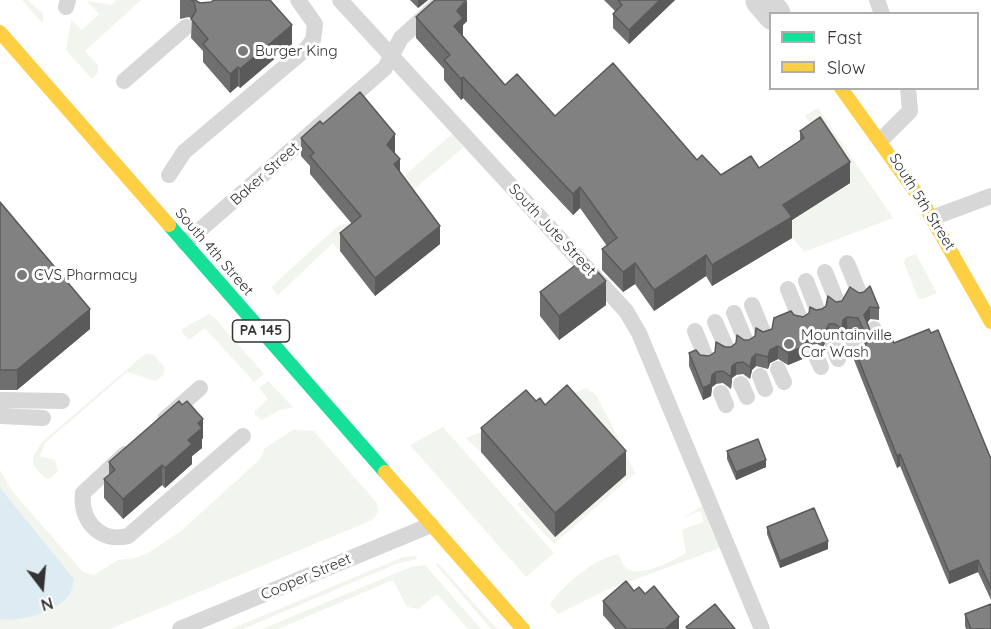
<!DOCTYPE html>
<html>
<head>
<meta charset="utf-8">
<style>
  body { margin:0 }
  #map { position:relative; width:991px; height:629px; overflow:hidden; background:#fff; font-family:Quicksand,sans-serif }
  canvas { display:block }
  .legend { position:absolute; left:769px; top:12px; width:210px; height:78px; box-sizing:border-box; background:#fff; border:2px solid #adadad; margin:0; padding:8px 10px; list-style:none; font-size:18px; color:#333 }
  .legend li { display:flex; align-items:center; gap:12px; height:30px }
  .legend b { width:30px; border:2px solid #adadad }
  .north { position:absolute; left:12px; top:557px; width:60px; height:60px; -webkit-text-stroke:4px #fff; paint-order:stroke; rotate:164deg; font-size:16px; font-weight:700; line-height:24px; text-align:center; color:#333 }
  .north::after { content:''; display:block; margin:auto; width:21px; height:27px; background:#333; clip-path:polygon(50% 0,100% 100%,50% 72%,0 100%) }
</style>
</head>
<body>
<div id="map">
<canvas width="991" height="629"></canvas>
<ul class="legend">
<li><b style="height:8px;background:#16e098"></b>Fast</li>
<li><b style="height:8px;background:#ffcf43"></b>Slow</li>
</ul>
<div class="north">N</div>
</div>
<script>
const ctx = document.querySelector('canvas').getContext('2d');
ctx.lineJoin = 'round';
function paint(path, color) {
  ctx.fillStyle = color;
  ctx.fill(path, 'evenodd');
}
function strokePath(path, color, width, dash) {
  ctx.strokeStyle = color;
  ctx.lineWidth = width;
  ctx.lineCap = dash ? 'butt' : 'round';
  ctx.setLineDash(dash || []);
  ctx.stroke(path);
}
function write(font, color, halo, rows, align = 'center') {
  ctx.font = font + ' Quicksand,sans-serif';
  ctx.lineWidth = 6;
  ctx.setLineDash([]);
  ctx.textBaseline = 'middle';
  ctx.strokeStyle = halo;
  ctx.fillStyle = color;
  for (const [text, x, y, turn = 0] of rows) {
    ctx.save();
    ctx.translate(x, y);
    ctx.rotate((+turn || 0) * Math.PI / 180);
    ctx.textAlign = isNaN(turn) ? turn : align;
    if (halo) ctx.strokeText(text, 0, 0);
    ctx.fillText(text, 0, 0);
    ctx.restore();
  }
}
paint(new Path2D(`
  M22,0H28L43,14V24Z
  M116,0H141L85,51L98,65V73L92,79L66,50L71,20L82,30L99,14L87,1L112,5Z
  M818,108L893,218L804,252L783,226L850,183L805,116Z
  M452,134L464,147L340,251L333,243L278,295L271,287L339,225L350,223Z
  M916,254L937,293L923,299L918,298L904,263L905,258Z
  M209,314L214,317L264,374L254,382L205,328L189,340L182,332V329Z
  M146,353L154,355L165,368L163,375L156,381L127,372L45,443L40,456L55,460L58,471L50,479H46L33,465V457L41,443Z
  M268,381L293,407L280,410L262,420L255,415V411L268,399L259,388Z
  M586,388L596,395L621,443L611,452L563,398Z
  M526,414L481,452L466,438Z
  M443,427L554,553L526,577L410,445Z
  M293,430L314,431L377,503L378,513L372,520L110,629H0V470L12,491L83,572L94,575L118,560L135,558L148,553L181,531L260,459L265,448Z
  M624,451L635,473L554,544L517,504L522,500L555,536Z
  M702,506L720,548L604,591L558,614L550,605C562,585 596,558 618,554C621,559 624,568 629,570C645,576 673,560 686,553L682,530L703,522L702,514L699,511L682,519Z
  M416,556L417,559L396,564L243,629H231L403,557Z
  M436,562L440,565L497,629H491L437,566Z
  M425,565L481,629H468L437,594L419,609L407,607L393,580L278,629H262L411,567Z`), '#f1f5ed');
paint(new Path2D(`
  M0,488L74,579C73,583 72,589 70,593C61,611 18,623 0,619Z`), '#ddebf3');
strokePath(new Path2D(`
  M340,0L626,311L639,333L762,629
  M877,0L882,14
  M66,7L68,0
  M124,81L186,27
  M882,139L910,111L908,88
  M169,175L184,152L307,48L313,40L315,24L298,0
  M932,218L991,196
  M185,243L385,68L401,38L443,0
  M847,263L860,295
  M825,272L838,304
  M806,281L818,312
  M788,289L800,319
  M752,305L764,334
  M734,313L746,342
  M715,322L727,349
  M874,329L879,342
  M695,331L706,358
  M852,338L858,351
  M833,346L838,359
  M815,354L821,367
  M778,369L784,382
  M760,376L765,389
  M741,384L747,397
  M721,393L726,405
  M0,400L62,401
  M0,416L43,418
  M165,419L200,388
  M125,454L83,493C80,521 100,543 128,536L243,436
  M180,629L431,525`), '#d7d7d7', 16);
strokePath(new Path2D(`
  M762,0L774,14`), '#d7d7d7', 33);
strokePath(new Path2D(`
  M169,225L385,472`), '#16e098', 14);
strokePath(new Path2D(`
  M0,32L169,225
  M841,88L922,201L991,322
  M385,472L523,629`), '#ffcf43', 14);
paint(new Path2D(`
  M180,0H195L200,3L292,44L240,88L238,86L230,93L203,62V51L191,38L192,19L189,17L180,19Z
  M410,0H428L418,8Z
  M604,0H675L629,44L613,28V14L615,11Z
  M416,17L467,21L463,25V36L505,85L555,116L697,160L721,175L759,168L800,141V131L850,183L792,220V238L712,286L706,276L654,311L635,284L623,292L602,270V249L607,246L580,208L573,215L463,98L461,100L444,80V69L416,38Z
  M323,124L395,152V153L400,172L440,244L375,296L340,251V233L352,224L310,174V166L301,156V138Z
  M0,202L90,329L17,390H0Z
  M540,292L606,305L559,340L540,316Z
  M836,302L879,308V320L870,319L867,323L873,338L894,343L991,459V600L978,572L949,584L900,466L897,468L854,360V348H863L865,345L858,330L847,329L843,332L842,341L835,336H829L823,347L817,344L810,345L805,352V358L788,365L778,359L770,363L768,369L756,366L752,370L750,379L743,374L736,375L732,378L731,389L723,383L716,384L712,387L711,396L703,400L689,366V353L709,356L725,347H731L744,340H749L772,329L794,315L803,317L816,310L822,309Z
  M536,401L545,405L626,475L555,537L481,452V428Z
  M203,438L202,439V448L192,456V464L165,488L162,485L123,519L104,498V479L109,475V462Z
  M727,451L766,467L736,480L727,459Z
  M767,527L828,549L780,568L767,534Z
  M634,591L645,594L679,629H615L603,615V601Z
  M965,614L991,629H966L965,626Z`), '#6f6f6f');
paint(new Path2D(`
  M418,0H428L418,8Z
  M467,0V21L463,25V39L454,26L457,11Z
  M660,0H675L629,44V30Z
  M292,25V44L240,88V69Z
  M238,67V86L230,93V74Z
  M463,77V98L461,100V79Z
  M395,134V152L387,163V145Z
  M400,159V177L394,164Z
  M850,162V183L792,220V238L712,286V265L783,205Z
  M580,187V208L573,215V194Z
  M440,226V244L375,296V278Z
  M706,255V276L654,311V290Z
  M635,263V284L623,292V272Z
  M606,281V305L559,340V316Z
  M870,307V319L864,327V315Z
  M90,309V329L17,390V370Z
  M847,317V329L843,332L842,341L843,320Z
  M829,324V336L823,347V335Z
  M810,333V345L805,352V358L788,365V353L805,340Z
  M778,346V359L770,363L768,369V357L770,350Z
  M756,354V366L752,370L750,379V367L752,358Z
  M736,363V375L732,378L731,389V377L732,366Z
  M716,372V384L712,387L711,396L703,400V388L712,375Z
  M203,419V438L202,439V448L192,456V464L165,488V468L188,440L198,423Z
  M626,451V475L555,537V513Z
  M900,454V466L897,468V456Z
  M766,460V467L736,480V472Z
  M162,465V485L123,519V499Z
  M828,541V549L780,568V561Z
  M978,560V572L949,584V572Z
  M679,617V629H665Z`), '#5a5a5a');
const building = new Path2D(`
  M191,0H195L200,3L211,2L214,0H270L292,25L240,69L238,67L230,74L203,44L208,39L191,19L196,11L194,2Z
  M435,0H466L457,11L463,18L454,26L505,85L517,74L555,116L613,63L697,160L702,155L721,175L751,156L759,168L804,138L800,131L820,117L850,162L783,205L792,217L712,265L706,255L654,290L635,263L623,272L602,249L617,238L580,187L573,194L463,77L461,79L444,60L450,55L416,17Z
  M618,0H660L629,30L613,14L622,5Z
  M360,92L395,134L387,145L400,159L394,164L440,226L375,278L340,233L361,216L310,156L314,153L301,138L320,121L323,124Z
  M0,202L90,309L17,370H0Z
  M585,258L606,281L559,316L540,292Z
  M870,286L879,308L870,307L864,315L873,338L883,339L889,332L894,343L929,329L931,333L938,330L991,459V588L978,560L949,572L900,454L897,456L854,348H863L868,340L858,318L847,317L843,320L842,329L835,324H829L823,335L817,332L810,333L805,340V346L788,353L778,346L770,350L768,357L756,354L752,358L750,367L743,362L736,363L732,366L731,377L723,371L716,372L712,375L711,384L703,388L689,353L696,350L700,355L709,356L715,352L716,342L725,347H731L736,343L737,335L744,340H749L755,336L756,328L763,332L772,329L774,318L791,311L794,315L803,317L809,313L810,307L816,310L822,309L826,306L828,296L836,302L842,301L850,287L859,293L864,292Z
  M567,385L626,451L555,513L481,428L526,390L536,401L540,398L545,405Z
  M179,401L182,405L187,401L203,419L198,423L202,428L188,440L192,444L165,468L162,465L123,499L104,479L115,470L109,462Z
  M758,439L766,460L736,472L727,451Z
  M814,508L828,541L780,561L767,527Z
  M626,581L634,591L639,587L645,594L654,586L679,617L665,629H627L603,601Z
  M715,604L735,629H688L686,627Z
  M991,604V629H971L965,614Z`);
paint(building, '#818181');
strokePath(building, '#5a5a5a', 1.5);
for (const [x, y, r, color] of [
  [243,51,6,"#7a7a7a"],
  [22,275,6,"#7a7a7a"],
  [789,344,6,"#7a7a7a"]
]) {
  const dot = new Path2D();
  dot.arc(x, y, r, 0, 2 * Math.PI);
  ctx.fillStyle = color;
  ctx.fill(dot);
  strokePath(dot, '#fff', 2);
}
for (const [x, y, w] of [
  [261,331,57]
]) {
  const box = new Path2D();
  box.roundRect(x - w / 2, y - 11, w, 22, 4.5);
  ctx.fillStyle = '#fff';
  ctx.fill(box);
  strokePath(box, '#333', 1.5);
}
write('bold 14px', '#333', null, [
  ["PA 145",261,331]
]);
write('15px', '#333', '#fff', [
  ["Burger King",255,51],
  ["CVS Pharmacy",34,275],
  ["Mountainville",801,335],
  ["Car Wash",801,352]
], 'left');
write('15px', '#333', '#fff', [
  ["Baker Street",265,174,-42],
  ["South 5th Street",922,202,58],
  ["South Jute Street",552,230,47],
  ["South 4th Street",214,252,49],
  ["Cooper Street",306,577,-23]
]);
</script>
</body>
</html>
